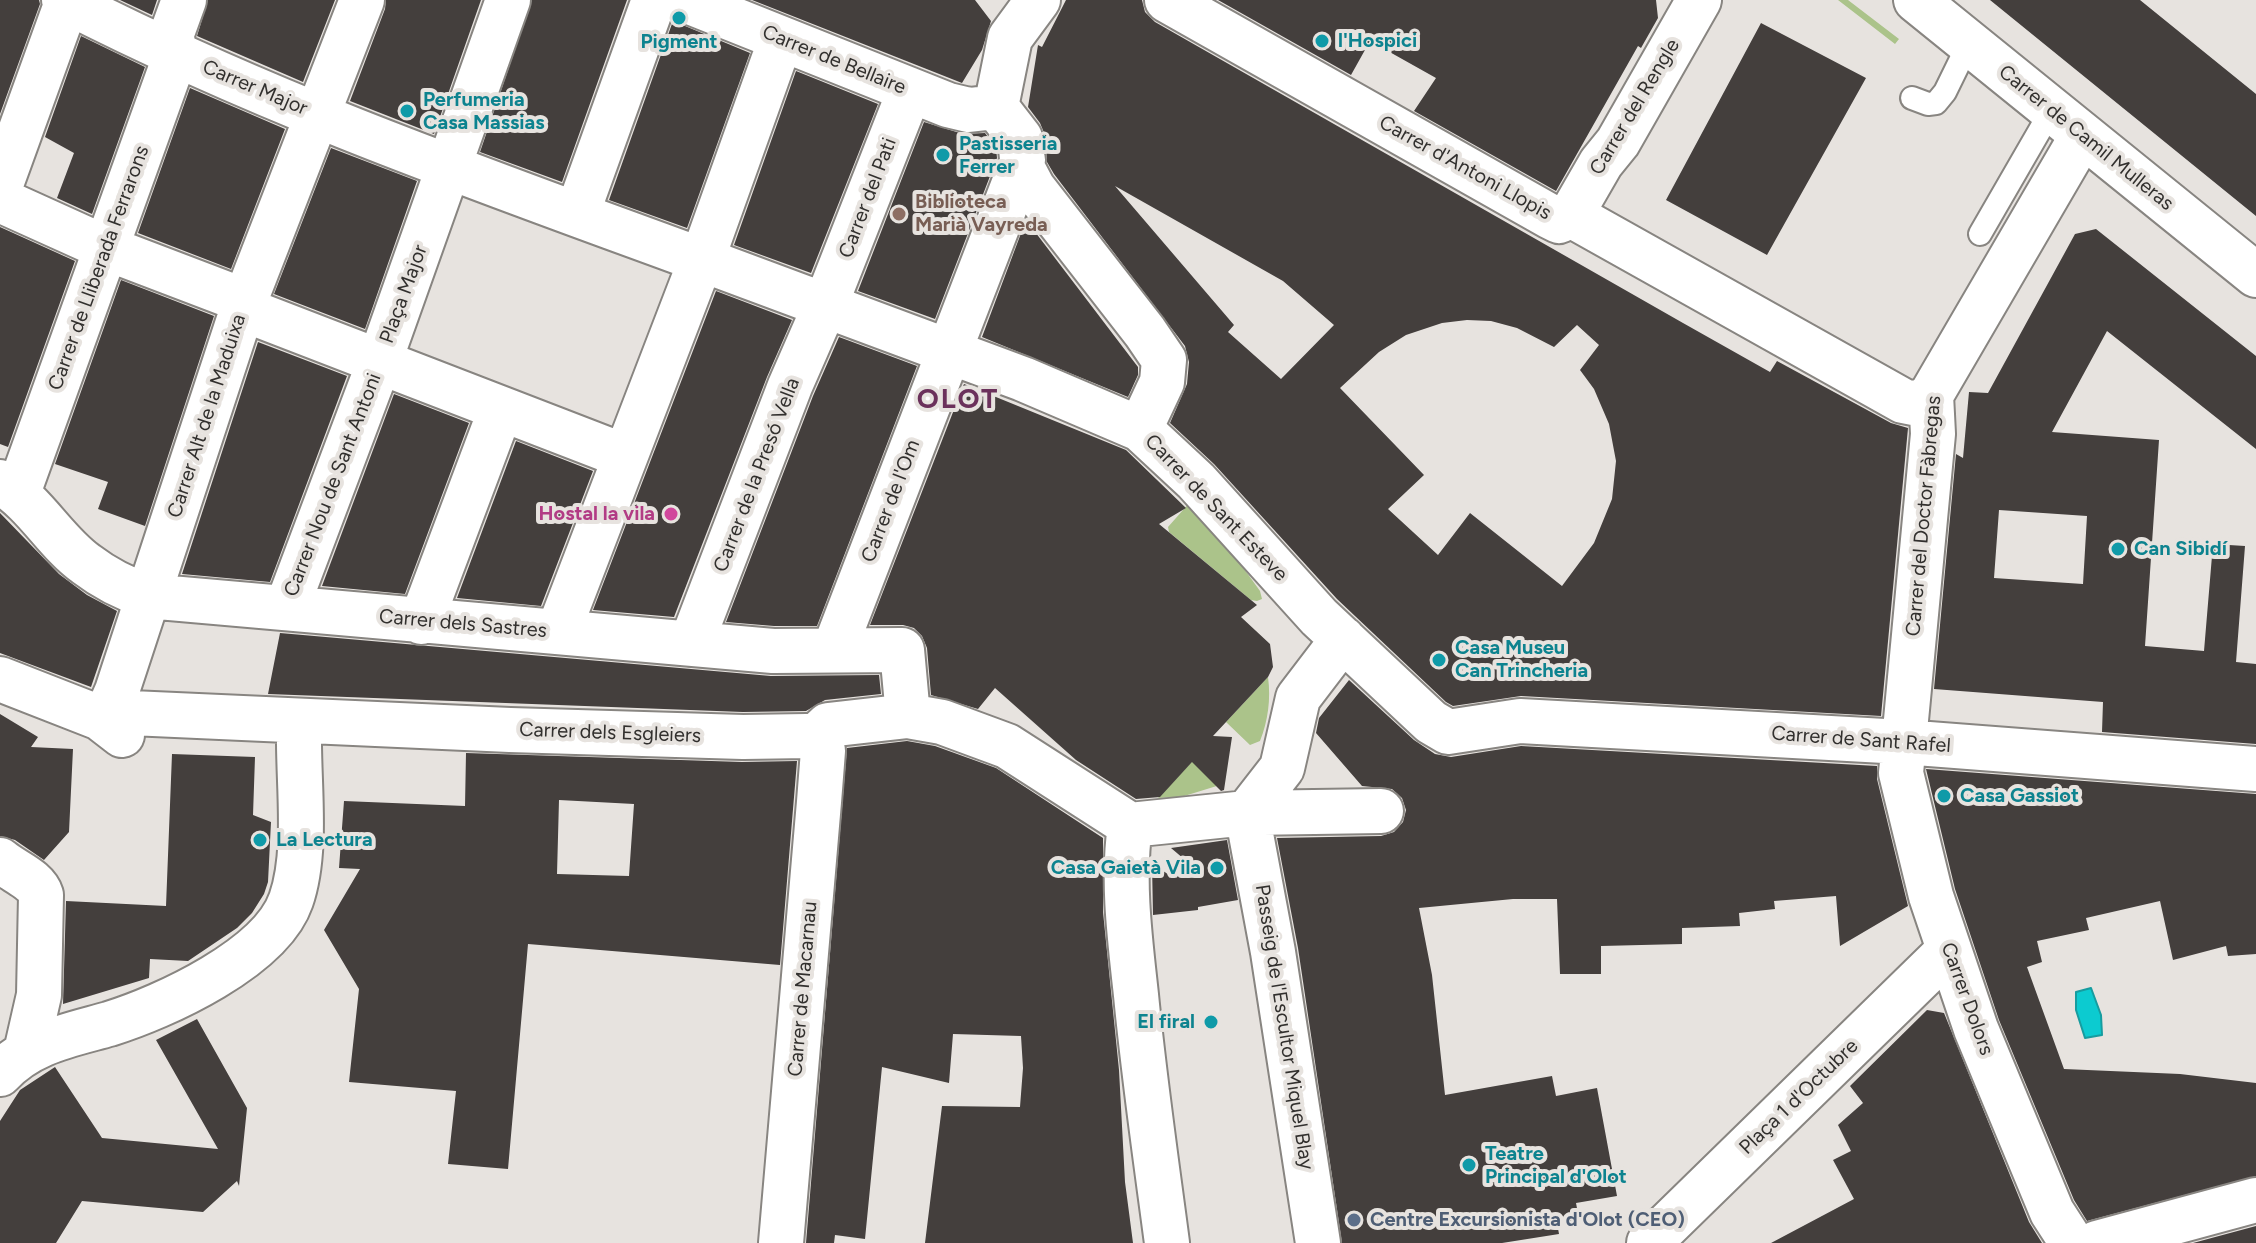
<!DOCTYPE html>
<html>
<head>
<meta charset="utf-8">
<style>
  body { margin:0 }
  canvas { display:block; background:#e7e3df }
</style>
</head>
<body>
<canvas width="2256" height="1243"></canvas>
<script>
const ctx = document.querySelector('canvas').getContext('2d');
ctx.lineJoin = 'round';
function paint(path, color) {
  ctx.fillStyle = color;
  ctx.fill(path, 'evenodd');
}
function strokePath(path, color, width, dash) {
  ctx.strokeStyle = color;
  ctx.lineWidth = width;
  ctx.lineCap = dash ? 'butt' : 'round';
  ctx.setLineDash(dash || []);
  ctx.stroke(path);
}
function write(font, color, halo, rows, align = 'center') {
  ctx.font = font + ' Figtree,sans-serif';
  ctx.lineWidth = 8;
  ctx.setLineDash([]);
  ctx.textBaseline = 'middle';
  ctx.strokeStyle = halo;
  ctx.fillStyle = color;
  for (const [text, x, y, turn = 0] of rows) {
    ctx.save();
    ctx.translate(x, y);
    ctx.rotate((+turn || 0) * Math.PI / 180);
    ctx.textAlign = isNaN(turn) ? turn : align;
    if (halo) ctx.strokeText(text, 0, 0);
    ctx.fillText(text, 0, 0);
    ctx.restore();
  }
}
paint(new Path2D(`
  M1838,0H1848L1899,39L1895,44Z
  M1191,501L1196,502L1260,591L1262,599L1257,601L1251,600L1169,532L1168,527Z
  M1268,677C1271,699 1268,721 1260,741L1250,745L1226,722Z
  M1200,753L1220,785L1181,797L1158,798Z`), '#abc38a');
const water = new Path2D(`
  M2091,988L2101,1015L2102,1035L2085,1038L2076,1010V992Z`);
paint(water, '#0ccbd0');
strokePath(water, '#179c9f', 2);
paint(new Path2D(`
  M0,0H39L40,4L0,114Z
  M120,0H157L152,15Z
  M208,0H335L303,82L197,36Z
  M386,0H481L434,134L350,101L385,9Z
  M532,0H627L562,182L480,152Z
  M752,0H975L991,21L982,50L962,83Z
  M1066,0H1142L1145,12L1155,22L1683,323L1770,372L1777,361L1891,423L1908,428L1881,716L1521,696L1453,706L1446,702L1337,599L1214,464L1170,423L1187,384L1189,362L1185,346L1054,174L1047,162L1045,135L1040,123L1028,107L1038,45L1042,47ZM1115,186L1283,281L1334,325L1281,379L1228,332L1234,325ZM1467,320L1491,321L1517,328L1554,347L1577,325L1599,345L1580,370L1594,389L1609,424L1616,461L1612,499L1594,543L1562,586L1470,513L1438,555L1388,509L1424,475L1340,388L1379,352L1406,335L1442,323Z
  M1218,0H1656L1658,18L1641,48L1638,46L1556,191L1414,111L1436,78L1370,41L1351,75Z
  M1990,0H2140L2256,94V216Z
  M673,21L750,53L687,228L609,200Z
  M1761,23L1866,78L1767,255L1666,200Z
  M81,36L145,67L92,214L57,198L74,153L45,137Z
  M796,71L878,104L811,273L734,245Z
  M190,88L285,129L231,269L138,233Z
  M924,122L963,134L985,133L996,148L997,158L935,319L858,291Z
  M331,148L417,181L365,329L274,294Z
  M1026,220L1138,367V375L1128,397L982,337Z
  M0,227L75,261L8,447L0,444Z
  M2096,229L2256,356V449L2107,331L2052,432L2159,440L2145,646L2204,651L2213,544L2245,546L2236,662L2256,664V744L2102,732L2103,702L1934,689L1956,454L1963,458L1969,392L1988,393L2075,234ZM1999,510L2087,516L2083,584L1994,578Z
  M121,280L214,316L145,526L98,509L108,482L55,464Z
  M716,291L792,320L767,377L674,617L593,610Z
  M839,337L917,366L817,626H774L726,622L813,396Z
  M258,342L347,376L270,582L182,574Z
  M964,384L1126,450L1186,508L1159,524L1257,605L1241,617L1270,644L1273,667L1268,677L1213,736L1232,737L1224,790L1221,791L1192,762L1160,797L1136,799L1076,760L995,688L978,709L931,695L927,648L922,636L914,628L903,625H870Z
  M394,394L469,423L405,594L322,586Z
  M516,441L593,471L541,606L457,598Z
  M0,513L59,574L87,595L117,611L91,687L0,653Z
  M280,633L771,676L879,675L881,694L825,700L806,711L743,712L268,694Z
  M1349,680L1414,740L1435,754L1451,757L1521,746L1877,766V779L1908,906L1840,946L1836,896L1774,901L1775,909L1739,913L1740,926L1682,928V944L1601,946V974H1560L1557,899H1513L1419,908L1432,975L1445,1095L1552,1076L1556,1096L1597,1088L1617,1196L1576,1203L1579,1219L1557,1223L1559,1234L1502,1243H1342L1298,948L1277,838L1381,836L1394,832L1403,822L1406,810L1402,798L1392,789L1362,786L1316,733L1319,718Z
  M0,714L38,737L31,747L73,749L69,832L44,860L15,840L0,836Z
  M907,741L935,746L996,768L1103,838V912L1119,1070L1125,1182L1133,1243H925L942,1106L1020,1107L1023,1068L1021,1036L953,1034L949,1083L882,1067L865,1239L835,1235L834,1243H806L847,748Z
  M466,753L742,762L797,761L780,965L528,944L508,1169L448,1164L456,1091L349,1082L359,989L324,930L360,869L339,868L344,801L465,806ZM559,800L634,804L629,876L557,874Z
  M172,754L255,757L253,815L271,822L268,882L264,894L252,913L237,928L188,961L150,959L149,978L63,1004L66,901L166,906Z
  M1926,769L2256,794V954L2228,956L2226,946L2173,960L2160,901L2086,918L2089,930L2037,941L2042,962L2027,967L2064,1069L2180,1074L2256,1083V1176L2087,1221L2074,1200L1999,1020L1955,889Z
  M1227,840L1238,900L1198,907V910L1153,915L1152,864L1171,876L1184,859L1171,848Z
  M1927,1010L1944,1013L2029,1222L2042,1243H1771L1854,1199L1833,1160L1851,1151L1838,1125L1863,1103L1850,1086Z
  M197,1019L247,1108L239,1186L237,1181L203,1212L82,1201L56,1243H0V1121L20,1090L55,1067L102,1138L218,1149L156,1040Z
  M2256,1226V1243H2193Z`), '#443f3d');
const lane = new Path2D(`
  M1912,98L1928,104L1936,103L1945,92L1969,43
  M1980,234L2051,111`);
const street = new Path2D(`
  M64,0C268,105 486,181 701,260L709,258
  M685,0L948,105L969,110L996,107L1020,138L1023,169L1033,188L1145,332L1164,360L1162,382L1140,429
  M1167,0L1551,217L1559,221L1571,215
  M781,39L708,243L709,258L714,264L1023,379L1140,429L1196,481L1319,617L1431,722L1448,732L1520,721L1903,742L2256,769
  M996,107L1010,38L1038,0
  M0,187L67,2
  M0,200L106,248L245,301
  M577,214L654,0
  M1571,215L1903,401L1918,404L1931,395
  M1571,215L1601,163L1618,142L1699,0
  M243,309L624,456
  M0,482C36,503 54,541 86,564C103,577 126,589 147,596L773,651L902,650L908,716
  M18,493L176,54L171,36L184,0
  M287,607L379,363L508,0
  M421,622L501,409
  M558,632L701,260
  M691,644L790,386L825,306L910,90
  M834,650L1023,160
  M0,679L100,718L122,735
  M100,718L110,707L117,691L245,301L362,0
  M100,718L131,713L510,730L743,737L807,736L813,739
  M813,739L828,725L908,716L942,722L1007,746L1130,825L1247,813L1381,811
  M1247,813L1273,952L1318,1243
  M1247,813L1282,768L1298,698L1343,639
  M1130,825C1122,881 1130,940 1136,995C1144,1078 1156,1160 1167,1243
  M0,860C14,872 36,879 41,895L39,995L26,1052
  M0,1074C29,1042 70,1035 109,1024C164,1007 271,958 291,900C307,854 299,790 299,742
  M781,1243L819,802L823,751L813,739
  M1649,1243L1949,950
  M2072,1243L2052,1212L1976,1029L1931,896L1901,773L1933,434L1931,395L2082,136
  M2097,1243L2256,1200`);
const secondary = new Path2D(`
  M1916,0L2256,275`);
strokePath(lane, '#888581', 26);
strokePath(street, '#888581', 48);
strokePath(secondary, '#888581', 48);
strokePath(lane, '#fff', 22);
strokePath(street, '#fff', 44);
strokePath(secondary, '#fff', 44);
for (const [x, y, r, color] of [
  [679,18,8,"#0f9aa8"],
  [1322,41,8,"#0f9aa8"],
  [407,111,8,"#0f9aa8"],
  [943,155,8,"#0f9aa8"],
  [899,214,8,"#8d6e63"],
  [671,514,8,"#d1479c"],
  [2118,549,8,"#0f9aa8"],
  [1439,660,8,"#0f9aa8"],
  [1944,796,8,"#0f9aa8"],
  [260,840,8,"#0f9aa8"],
  [1217,868,8,"#0f9aa8"],
  [1211,1022,8,"#0f9aa8"],
  [1469,1165,8,"#0f9aa8"],
  [1354,1220,8,"#5c6f8a"]
]) {
  const dot = new Path2D();
  dot.arc(x, y, r, 0, 2 * Math.PI);
  ctx.fillStyle = color;
  ctx.fill(dot);
  strokePath(dot, '#e7e3df', 3);
}
write('bold 20px', '#0d838f', '#e7e3df', [
  ["l'Hospici",1338,41],
  ["Pigment",679,42,"center"],
  ["Perfumeria",423,100],
  ["Casa Massias",423,123],
  ["Pastisseria",959,144],
  ["Ferrer",959,167],
  ["Can Sibidí",2134,549],
  ["Casa Museu",1455,648],
  ["Can Trincheria",1455,671],
  ["Casa Gassiot",1960,796],
  ["La Lectura",276,840],
  ["Casa Gaietà Vila",1201,868,"right"],
  ["El firal",1195,1022,"right"],
  ["Teatre",1485,1154],
  ["Principal d'Olot",1485,1177]
], 'left');
write('20px', '#32302e', '#e7e3df', [
  ["Carrer de Bellaire",834,60,22],
  ["Carrer Major",255,88,23],
  ["Carrer del Rengle",1635,107,-59],
  ["Carrer de Camil Mulleras",2086,138,39],
  ["Carrer d'Antoni Llopis",1465,168,29],
  ["Carrer del Pati",868,198,-69],
  ["Carrer de Lliberada Ferrarons",99,268,-70],
  ["Plaça Major",404,294,-70],
  ["Carrer Alt de la Maduixa",207,416,-72],
  ["Carrer de la Presó Vella",757,475,-69],
  ["Carrer Nou de Sant Antoni",333,485,-69],
  ["Carrer de l'Om",891,501,-69],
  ["Carrer de Sant Esteve",1216,508,46],
  ["Carrer del Doctor Fàbregas",1924,516,-85],
  ["Carrer dels Sastres",463,624,5],
  ["Carrer dels Esgleiers",610,733,2],
  ["Carrer de Sant Rafel",1861,740,4],
  ["Carrer de Macarnau",803,989,-85],
  ["Carrer Dolors",1967,999,70],
  ["Passeig de l'Escultor Miquel Blay",1284,1027,81],
  ["Plaça 1 d'Octubre",1799,1097,-44]
]);
write('bold 20px', '#785e54', '#e7e3df', [
  ["Biblioteca",915,202],
  ["Marià Vayreda",915,225]
], 'left');
write('bold 20px', '#b23c85', '#e7e3df', [
  ["Hostal la vila",655,514]
], 'right');
write('bold 20px', '#4e5e75', '#e7e3df', [
  ["Centre Excursionista d'Olot (CEO)",1370,1220]
], 'left');
ctx.letterSpacing = '2px';
write('bold 28px', '#6b315b', '#e7e3df', [
  ["OLOT",958,400]
]);
ctx.letterSpacing = '0px';
</script>
</body>
</html>
